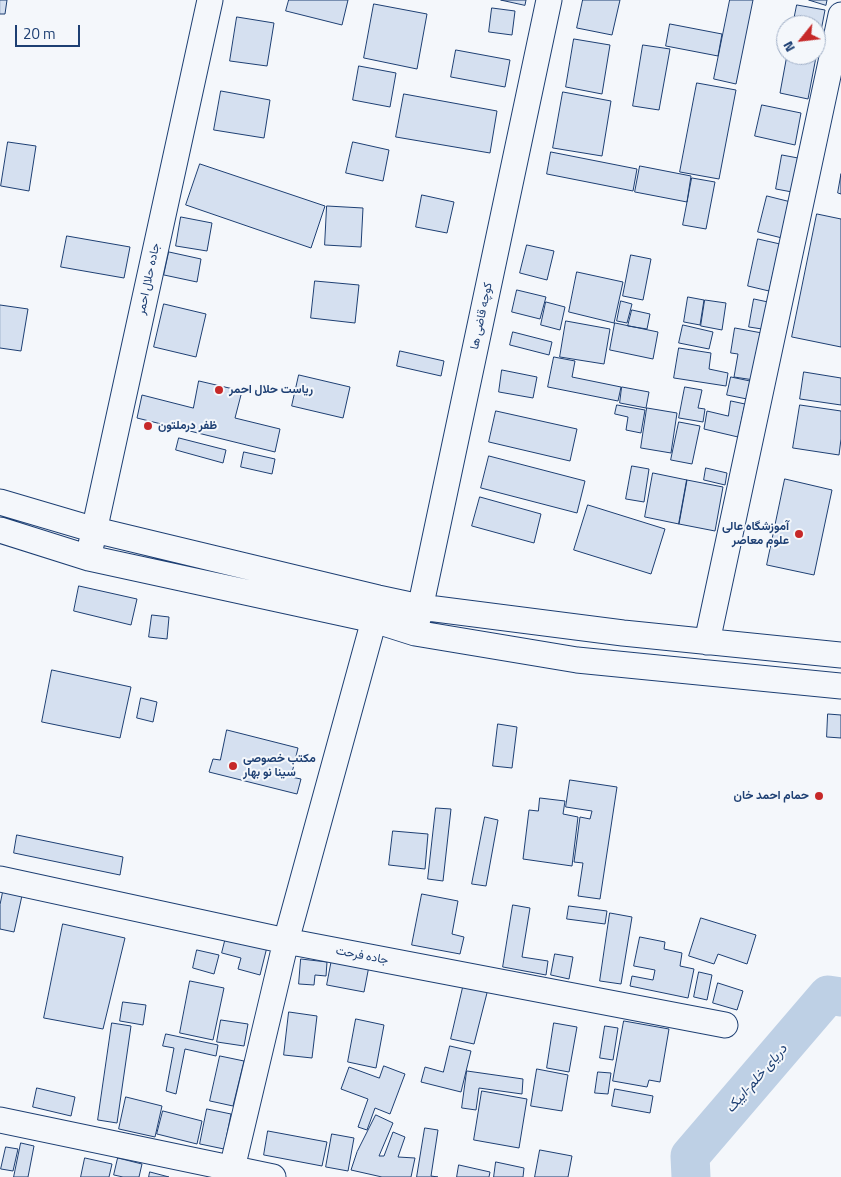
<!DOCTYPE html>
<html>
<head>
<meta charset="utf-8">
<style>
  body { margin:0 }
  #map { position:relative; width:841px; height:1177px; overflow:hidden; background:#f4f7fb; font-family:"Titillium Web",sans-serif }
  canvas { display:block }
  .north { position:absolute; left:776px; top:15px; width:50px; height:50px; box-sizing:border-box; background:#f4f7fb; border:1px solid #9eadc5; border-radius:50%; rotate:241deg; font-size:14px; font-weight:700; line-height:20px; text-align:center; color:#1d3f73 }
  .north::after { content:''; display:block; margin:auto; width:18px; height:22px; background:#c62828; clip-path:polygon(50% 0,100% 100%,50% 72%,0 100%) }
  .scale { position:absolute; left:15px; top:25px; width:65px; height:22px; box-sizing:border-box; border:2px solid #1d3f73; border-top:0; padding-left:6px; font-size:15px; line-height:18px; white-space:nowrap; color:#1d3f73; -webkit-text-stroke:4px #f4f7fb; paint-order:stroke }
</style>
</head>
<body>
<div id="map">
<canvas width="841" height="1177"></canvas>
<div class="north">N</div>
<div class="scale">20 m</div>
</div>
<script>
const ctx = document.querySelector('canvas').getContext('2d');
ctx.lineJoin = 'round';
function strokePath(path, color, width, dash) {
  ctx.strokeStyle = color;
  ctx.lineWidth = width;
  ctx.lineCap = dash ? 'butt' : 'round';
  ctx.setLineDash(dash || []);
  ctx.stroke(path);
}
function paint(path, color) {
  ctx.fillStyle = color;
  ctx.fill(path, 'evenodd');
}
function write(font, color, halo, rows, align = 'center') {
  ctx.font = font + ' "Titillium Web",Vazirmatn,sans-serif';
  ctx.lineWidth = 4;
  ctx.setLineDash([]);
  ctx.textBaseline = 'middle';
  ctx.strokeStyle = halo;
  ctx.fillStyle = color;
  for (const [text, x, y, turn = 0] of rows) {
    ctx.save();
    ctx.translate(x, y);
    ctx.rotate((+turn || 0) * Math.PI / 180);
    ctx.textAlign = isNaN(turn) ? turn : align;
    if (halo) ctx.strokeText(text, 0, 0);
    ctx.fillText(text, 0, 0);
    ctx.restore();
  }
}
strokePath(new Path2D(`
  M691,1177L690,1156L828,995L841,997`), '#bed0e5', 39);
const building = new Path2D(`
  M0,0H7L5,14H0Z
  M289,0H348L342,25L286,11Z
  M501,0H526L525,5Z
  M583,0H620L612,35L577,28Z
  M730,0H753L736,84L714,79Z
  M809,0H827L826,5Z
  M374,4L427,14L417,69L364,58Z
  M797,5L825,10L808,99L780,93L787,55H816V25H793Z
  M492,8L515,11L512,35L489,32Z
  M237,17L274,23L267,66L230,61Z
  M670,24L722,34L718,56L666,46Z
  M574,39L610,45L602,94L566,87Z
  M643,45L670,49L659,110L633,106Z
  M456,50L510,60L505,87L451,77Z
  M359,66L396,73L390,107L353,100Z
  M697,83L736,90L719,179L680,172Z
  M221,91L270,100L264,138L214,130Z
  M563,92L611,101L602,156L553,148Z
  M404,94L497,111L490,153L396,137Z
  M762,105L801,113L795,145L755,136Z
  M8,142L36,146L29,191L1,186Z
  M353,142L389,150L383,181L346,173Z
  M551,152L637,169L633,191L547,174Z
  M782,155L798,158L792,192L776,189Z
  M200,164L325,206L311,248L186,205Z
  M640,166L691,176L687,202L635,192Z
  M841,174V194L838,193Z
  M692,178L715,182L706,229L683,225Z
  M422,195L454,202L447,233L416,227Z
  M767,196L791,202L782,238L758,232Z
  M327,206L363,208L361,247L325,245Z
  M817,214L841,219V347L792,337Z
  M181,217L212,223L207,251L176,246Z
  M67,236L130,247L124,278L61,267Z
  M758,239L780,244L769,291L748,286Z
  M527,245L554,251L547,280L520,273Z
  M169,252L201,259L197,282L164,275Z
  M631,255L651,259L643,300L623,296Z
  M577,272L623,282L614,323L569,312Z
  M315,281L359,285L355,323L311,318Z
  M517,290L546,297L540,319L512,312Z
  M688,297L704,300L700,325L684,322Z
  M754,299L768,302L762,329L749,327Z
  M705,300L726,303L722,330L701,326Z
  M621,301L632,304L627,323L617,321Z
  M546,302L565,307L560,330L541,325Z
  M164,304L206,314L196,357L154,347Z
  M0,305L28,309L21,351L0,348Z
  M632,310L650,314L647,329L628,326Z
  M566,321L610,329L604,364L560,357Z
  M615,323L658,332L653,359L610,350Z
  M683,325L713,332L709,349L679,343Z
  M735,328L762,333L754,380L734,377L738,354L731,353Z
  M513,332L552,342L549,355L510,345Z
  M679,348L711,353L709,369L728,373L726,386L674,378Z
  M400,351L444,361L441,376L397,366Z
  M554,357L575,361L572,377L621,387L618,401L548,387Z
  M502,370L537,377L533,398L499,392Z
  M804,372L841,378V405L800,399Z
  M299,375L350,387L343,418L292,406Z
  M731,377L750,381L747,399L727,395Z
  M199,381L242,391L235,418L280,429L275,452L137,418L142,395L193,408Z
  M622,387L649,392L646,408L620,403Z
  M685,387L702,390L698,408L705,409L703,422L679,418Z
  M731,401L745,404L738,437L704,429L707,411L728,416Z
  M617,405L645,410L641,433L626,430L628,417L615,414Z
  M800,405L841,411V439L839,455L793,448Z
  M647,408L677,413L671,453L641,448Z
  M496,411L577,429L570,461L489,442Z
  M679,422L700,426L692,464L671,460Z
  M179,438L226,450L223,463L176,450Z
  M244,452L275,459L272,474L241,467Z
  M489,456L585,481L577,513L481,488Z
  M632,466L649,469L644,502L626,499Z
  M706,468L727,473L725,485L704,480Z
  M653,473L687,480L679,524L645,517Z
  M785,479L832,490L814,575L767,565Z
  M687,480L723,487L715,531L679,524Z
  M480,497L541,514L534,543L472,526Z
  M588,505L665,529L651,574L574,550Z
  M79,586L137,599L131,625L74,611Z
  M152,615L169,617L167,639L149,637Z
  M52,670L131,687L120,738L42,722Z
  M141,698L157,702L153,722L137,718Z
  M828,714L841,715V738L827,737Z
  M498,724L517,727L512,768L493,766Z
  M227,730L298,748L291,777L301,779L297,794L209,772L213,759L220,760Z
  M570,780L617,787L600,899L578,896L583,863L574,862L580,817L590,819L592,811L566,807Z
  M540,798L565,801L563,814L578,817L572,866L523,859L529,810L538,811Z
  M436,808L451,809L443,881L428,879Z
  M485,817L498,820L486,886L472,884Z
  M393,831L428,834L425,869L389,865Z
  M17,835L123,857L120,875L14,853Z
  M4,887L23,891L14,932L0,929V905Z
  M422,894L458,901L452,934L464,937L460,954L412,945Z
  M513,905L530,908L522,957L548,961L546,975L503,967Z
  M569,906L607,911L605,924L567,919Z
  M610,913L632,917L621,984L600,981Z
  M701,918L756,935L747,964L718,954L714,964L689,956Z
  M63,924L125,938L103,1029L44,1018Z
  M227,933L268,943L260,975L238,969L241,958L222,953Z
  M640,937L665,942L664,949L682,953L680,966L694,969L688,998L630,986L632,976L653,980L655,970L634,966Z
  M197,950L219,955L214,974L193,968Z
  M555,954L573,957L569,979L551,975Z
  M301,959L327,962L326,976L315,975L314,985L299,984Z
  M332,959L369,966L364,992L327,985Z
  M699,972L712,975L707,1000L694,997Z
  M190,981L224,988L213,1040L180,1033Z
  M464,983L488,989L474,1044L451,1039Z
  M718,983L743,991L737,1010L713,1003Z
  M123,1002L146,1005L143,1025L120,1021Z
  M289,1012L317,1016L312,1058L284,1055Z
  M356,1019L384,1025L376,1068L348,1062Z
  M221,1020L248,1024L244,1046L217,1042Z
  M624,1021L669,1029L660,1082L649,1080L647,1087L613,1081Z
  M112,1023L131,1026L117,1123L98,1120Z
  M554,1023L577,1027L569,1072L547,1068Z
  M605,1026L618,1028L613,1060L600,1058Z
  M166,1034L218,1045L216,1056L185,1049L176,1094L166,1091L174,1048L163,1046Z
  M450,1046L471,1051L461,1092L421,1082L425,1067L443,1072Z
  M220,1056L244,1061L233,1106L210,1101Z
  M384,1066L405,1074L390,1114L375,1108L367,1130L358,1127L368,1099L341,1089L349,1067L379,1078Z
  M537,1069L568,1075L562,1111L531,1106Z
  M467,1071L523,1079L522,1094L479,1088L476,1110L462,1108Z
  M598,1072L611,1073L608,1094L595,1093Z
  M37,1088L75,1097L71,1116L33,1107Z
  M615,1089L653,1096L650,1113L612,1106Z
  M482,1091L527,1099L519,1148L474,1140Z
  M126,1097L162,1106L155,1137L119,1129Z
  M207,1109L231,1114L224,1149L200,1144Z
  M163,1111L202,1121L197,1144L157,1134Z
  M376,1115L393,1123L379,1156H384L393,1132L405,1137L398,1157L415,1158L411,1177H382L351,1170L357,1152Z
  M425,1128L438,1130L431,1176L438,1177H417Z
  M268,1131L327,1142L322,1166L264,1155Z
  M332,1134L354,1138L348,1171L326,1167Z
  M21,1143L34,1146L28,1177H14Z
  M6,1147L18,1149L13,1171L1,1169Z
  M540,1150L572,1156L568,1177H535Z
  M85,1158L112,1164L109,1177H81Z
  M118,1158L142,1164L139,1177H123L114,1175Z
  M496,1162L524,1168L523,1177H494Z
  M459,1165L490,1172L489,1177H457Z
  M150,1172L169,1177H149Z`);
paint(building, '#d5e0f0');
strokePath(building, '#1d3f73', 1);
const minor = new Path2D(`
  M0,502L95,530L378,598L420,607L623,633L841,655
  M0,530L89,558L374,620L415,633L577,660L841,686
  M91,545L210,0
  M417,623L549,0
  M707,642L841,15
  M0,879L286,941L725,1025
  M0,1120L273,1177
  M230,1177L286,941L374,620L377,603`);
strokePath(minor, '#1d3f73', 27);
strokePath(minor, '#f4f7fb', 25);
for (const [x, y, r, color] of [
  [219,390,5,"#c62828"],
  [148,426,5,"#c62828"],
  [799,534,5,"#c62828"],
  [233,766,5,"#c62828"],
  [819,796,5,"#c62828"]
]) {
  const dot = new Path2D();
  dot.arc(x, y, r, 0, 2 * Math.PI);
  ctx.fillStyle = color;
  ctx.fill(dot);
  strokePath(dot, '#f4f7fb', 2);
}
write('12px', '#1d3f73', '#f4f7fb', [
  ["جاده حلال احمر",149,279,-78],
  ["کوچه قاضی ها",482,316,-78],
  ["جاده فرحت",362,956,11]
]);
write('bold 12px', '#1d3f73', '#f4f7fb', [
  ["ریاست حلال احمر",229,390],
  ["ظفر درملتون",158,426],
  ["آموزشگاه عالی",789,527,"right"],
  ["علوم معاصر",789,541,"right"],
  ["مکتب خصوصی",243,759],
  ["سینا نو بهار",243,773],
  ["حمام احمد خان",809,796,"right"]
], 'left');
write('italic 14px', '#1d3f73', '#f4f7fb', [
  ["دریای خلم-ایبک",757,1079,-49]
]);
</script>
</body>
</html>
